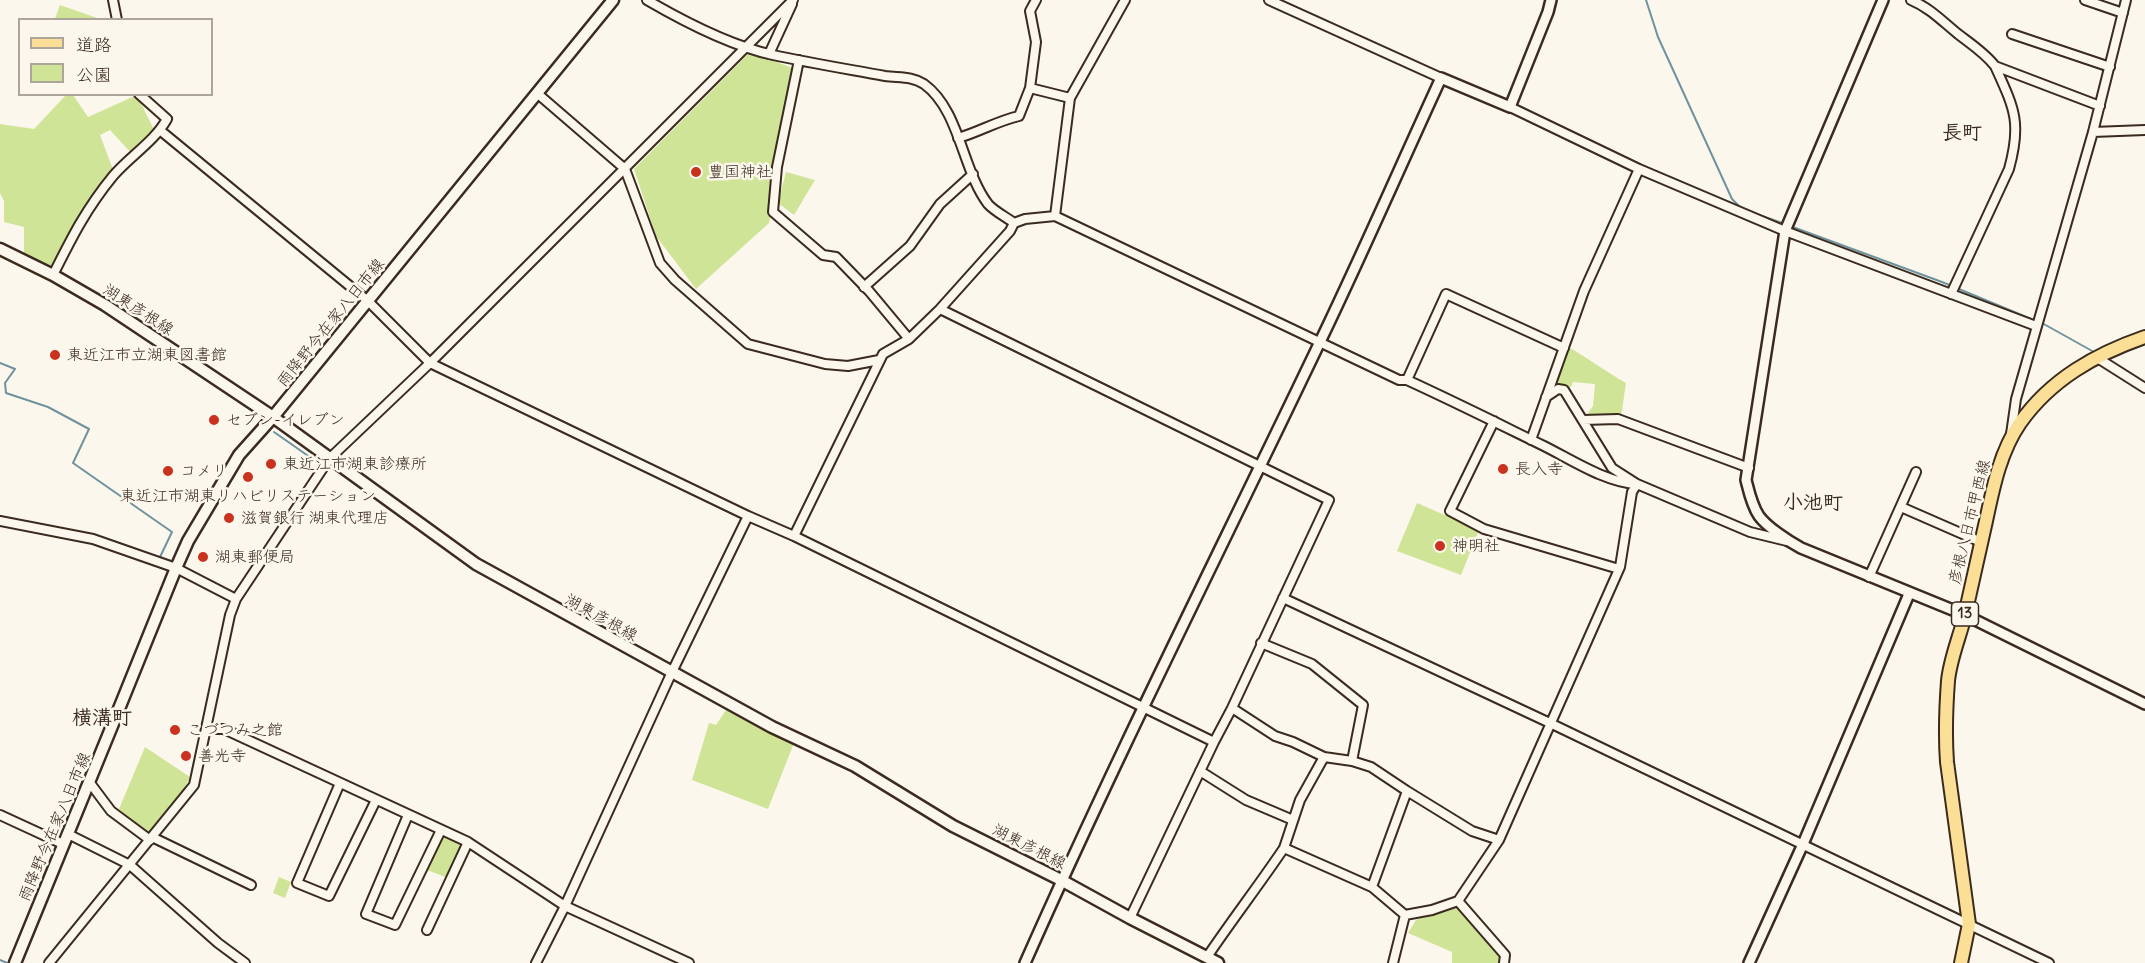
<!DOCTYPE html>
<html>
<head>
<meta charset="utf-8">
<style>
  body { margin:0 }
  #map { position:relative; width:2145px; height:963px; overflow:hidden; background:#fbf7ec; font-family:Delius,"Klee One",sans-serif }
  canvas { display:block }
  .legend { position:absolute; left:18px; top:18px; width:195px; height:78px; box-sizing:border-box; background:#fbf7ec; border:2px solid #aea59a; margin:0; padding:8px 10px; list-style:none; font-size:18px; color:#3b2a1e }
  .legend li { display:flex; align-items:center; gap:12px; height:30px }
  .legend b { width:30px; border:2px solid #aea59a }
</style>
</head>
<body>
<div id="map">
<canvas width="2145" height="963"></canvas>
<ul class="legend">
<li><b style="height:8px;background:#fbdf96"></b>道路</li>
<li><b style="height:16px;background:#d0e498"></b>公園</li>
</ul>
</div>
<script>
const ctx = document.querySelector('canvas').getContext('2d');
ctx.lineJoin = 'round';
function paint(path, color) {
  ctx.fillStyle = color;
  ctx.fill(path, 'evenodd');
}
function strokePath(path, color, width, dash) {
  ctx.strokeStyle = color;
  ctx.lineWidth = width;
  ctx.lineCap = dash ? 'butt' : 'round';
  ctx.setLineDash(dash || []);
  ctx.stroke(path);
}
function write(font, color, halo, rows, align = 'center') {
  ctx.font = font + ' Delius,"Klee One",sans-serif';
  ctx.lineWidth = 5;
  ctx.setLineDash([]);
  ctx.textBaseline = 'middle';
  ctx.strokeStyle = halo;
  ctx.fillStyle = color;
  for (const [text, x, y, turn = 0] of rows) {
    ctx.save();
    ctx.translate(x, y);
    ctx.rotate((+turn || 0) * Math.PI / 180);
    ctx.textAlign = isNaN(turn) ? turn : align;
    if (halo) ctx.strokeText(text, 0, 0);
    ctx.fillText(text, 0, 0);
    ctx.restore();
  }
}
paint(new Path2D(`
  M60,5L100,19H55Z
  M750,52L798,70L769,223L696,289L656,236L634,169Z
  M66,95H73L88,117L137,95L155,132L132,154L110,130L100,135L115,175L87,206L53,266L24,255V227L4,222V201L0,193V124L34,129Z
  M786,172L815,180L794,215L778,203Z
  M1566,346C1587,357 1605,371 1626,383L1621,417L1592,418L1588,413L1593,406L1595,384L1573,382L1571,387L1561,386L1555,378Z
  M1417,503L1479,530L1461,575L1397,551Z
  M726,710L794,743L768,809L692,780L709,723L716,725Z
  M145,747L190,777L181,795L148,833L119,809Z
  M445,837L462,846L448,878L427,870L441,838Z
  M279,877L291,882L285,898L273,893Z
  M1457,903L1503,957L1502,963H1452V952L1408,933L1416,920Z`), '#d0e498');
strokePath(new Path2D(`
  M1646,0L1658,37L1732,199L1742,209L1785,224
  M1790,226L1942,282L2036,321
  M2042,323L2094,352
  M0,363L15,369L5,383L6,393L48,407L89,429L73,463L172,532L160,557L165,560
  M274,432L314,460
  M0,960L7,963`), '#6f929e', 2);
const minor = new Path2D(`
  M113,0L117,20
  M647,0C683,21 732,46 773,55C810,63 847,69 885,76C899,78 912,76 924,84C960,110 962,170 988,204C994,211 1006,217 1014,223
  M1036,0L1030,11L1036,42L1030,88L1070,98
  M1269,0L1441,78
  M1911,0C1930,8 1942,21 1958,34C1971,44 1985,53 1995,66L2100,106
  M2085,0L2123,13
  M2012,34L2110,67
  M769,54L792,4
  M799,60L777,167L773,212L823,255L836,257L869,291L909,339
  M538,94L625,169L660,263L675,280L748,344L825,364L848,366L879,360
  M1510,107L1639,169L1785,231L2036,326
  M161,131L368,301L430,363L748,516L794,536L1214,742
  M2093,132L2145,130
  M958,138C979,132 997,121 1019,116L1030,88
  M1055,216L1070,98L1125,0
  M53,275C72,237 86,209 113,176C130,156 154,142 167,119L139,94
  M864,287L910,246L940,204L973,174
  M1951,294L2009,169C2022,122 2014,108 1995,66
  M940,309L1329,500L1232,708L1214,742L1130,918
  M2096,357L2145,388
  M1407,380L1446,294L1564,348
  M1546,397L1558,389L1564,390L1612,468L1637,484L1750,532L1787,541
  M1583,420L1618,419L1749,468
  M1494,421L1450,511L1484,529L1619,569
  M2011,434L2016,399L2093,132L2126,0
  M1531,440L1584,291L1639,169
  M1901,507L1981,542
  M0,521L93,539L176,568L236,599
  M794,536L883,354L909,339L940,309L1010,231L1014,223L1025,219L1055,216L1399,380H1407C1453,401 1499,424 1544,446C1572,460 1607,483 1637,484
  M1869,577L1916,472
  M1283,598L1552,724L2049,963
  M1261,643L1312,664L1363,705L1352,761L1324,757L1300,800L1284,848
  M1232,708L1275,736L1293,742L1324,757
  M206,729H224L468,842L565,906L689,963
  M1352,761L1371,767L1407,791L1372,887
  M1200,771L1246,800L1293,820
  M90,783L111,811L150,840
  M340,783L297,883L329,896L376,800
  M1407,791L1472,831L1499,840
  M0,815L63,844
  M408,815L366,914L395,925L441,830
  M68,834L130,865L218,943L245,963
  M152,837L251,885
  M1458,901L1505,955L1504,963
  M1405,915L1432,910L1458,901L1499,840L1620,567L1632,492L1637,484
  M427,930L468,842
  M1207,957C1232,920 1259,885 1284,848L1372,887L1405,915
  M49,963L194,785L230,615L236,599L329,459L430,363L793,0
  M536,963L565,906L671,674L748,516
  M1393,963L1405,915`);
const tertiary = new Path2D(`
  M1883,0L1785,231L1746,480C1749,492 1752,506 1759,516C1767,527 1788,541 1801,548L1965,615L2145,704
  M1025,963C1117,755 1220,551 1318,346C1361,257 1400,167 1441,78L1510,107L1548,12L1551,0
  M1749,963L1803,844L1909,594`);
const secondary = new Path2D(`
  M0,249L53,275L105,305L273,417L476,564L772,727L855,766L953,826L1061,880L1130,918L1218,963
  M15,963C69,831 123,700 176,568L188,541L239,455L273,417L613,0`);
const primary = new Path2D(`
  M1961,963L1969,924L1947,762C1945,735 1946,708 1948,681C1950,659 1960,636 1965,615C1972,584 1979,552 1986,521C1993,488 2000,452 2020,423C2051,379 2096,354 2145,337`);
strokePath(minor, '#3b2a1e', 12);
strokePath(tertiary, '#3b2a1e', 14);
strokePath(secondary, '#3b2a1e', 15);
strokePath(primary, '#3b2a1e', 16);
strokePath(minor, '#fbf7ec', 8);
strokePath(tertiary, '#fbf7ec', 9);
strokePath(secondary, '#fbf7ec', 10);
strokePath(primary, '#fbdf96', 12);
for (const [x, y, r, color] of [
  [696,172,6,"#c8321e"],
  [55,355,6,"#c8321e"],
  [214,420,6,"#c8321e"],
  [271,464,6,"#c8321e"],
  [1503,469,6,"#c8321e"],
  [168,471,6,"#c8321e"],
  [248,477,6,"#c8321e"],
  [229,518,6,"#c8321e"],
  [1440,546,6,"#c8321e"],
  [203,557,6,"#c8321e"],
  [175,730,6,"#c8321e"],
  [186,756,6,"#c8321e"]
]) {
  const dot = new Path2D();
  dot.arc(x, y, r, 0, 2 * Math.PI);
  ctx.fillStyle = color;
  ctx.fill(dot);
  strokePath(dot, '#fbf7ec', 2);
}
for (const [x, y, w] of [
  [1965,614,27]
]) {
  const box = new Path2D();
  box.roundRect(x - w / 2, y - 12, w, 24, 4.5);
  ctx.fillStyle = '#fbf7ec';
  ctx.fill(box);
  strokePath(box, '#3b2a1e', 1.5);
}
write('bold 15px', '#3b2a1e', null, [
  ["13",1965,614]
]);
write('16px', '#3b2a1e', '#fbf7ec', [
  ["豊国神社",708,172],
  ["東近江市立湖東図書館",67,355],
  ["セブン-イレブン",226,420],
  ["東近江市湖東診療所",283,464],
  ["長入寺",1515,469],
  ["コメリ",180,471],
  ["東近江市湖東リハビリステーション",248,496,"center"],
  ["滋賀銀行 湖東代理店",241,518],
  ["神明社",1452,546],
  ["湖東郵便局",215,557],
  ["こづつみ之館",187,730],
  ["善光寺",198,756]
], 'left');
write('16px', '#3b2a1e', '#fbf7ec', [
  ["湖東彦根線",138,310,33],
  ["雨降野今在家八日市線",331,323,-51],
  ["彦根八日市甲西線",1970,522,-76],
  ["湖東彦根線",601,618,29],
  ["雨降野今在家八日市線",55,827,-67],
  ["湖東彦根線",1029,847,27]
]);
write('bold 20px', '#3b2a1e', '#fbf7ec', [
  ["長町",1962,133],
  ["小池町",1813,503],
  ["横溝町",102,718]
]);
</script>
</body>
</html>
